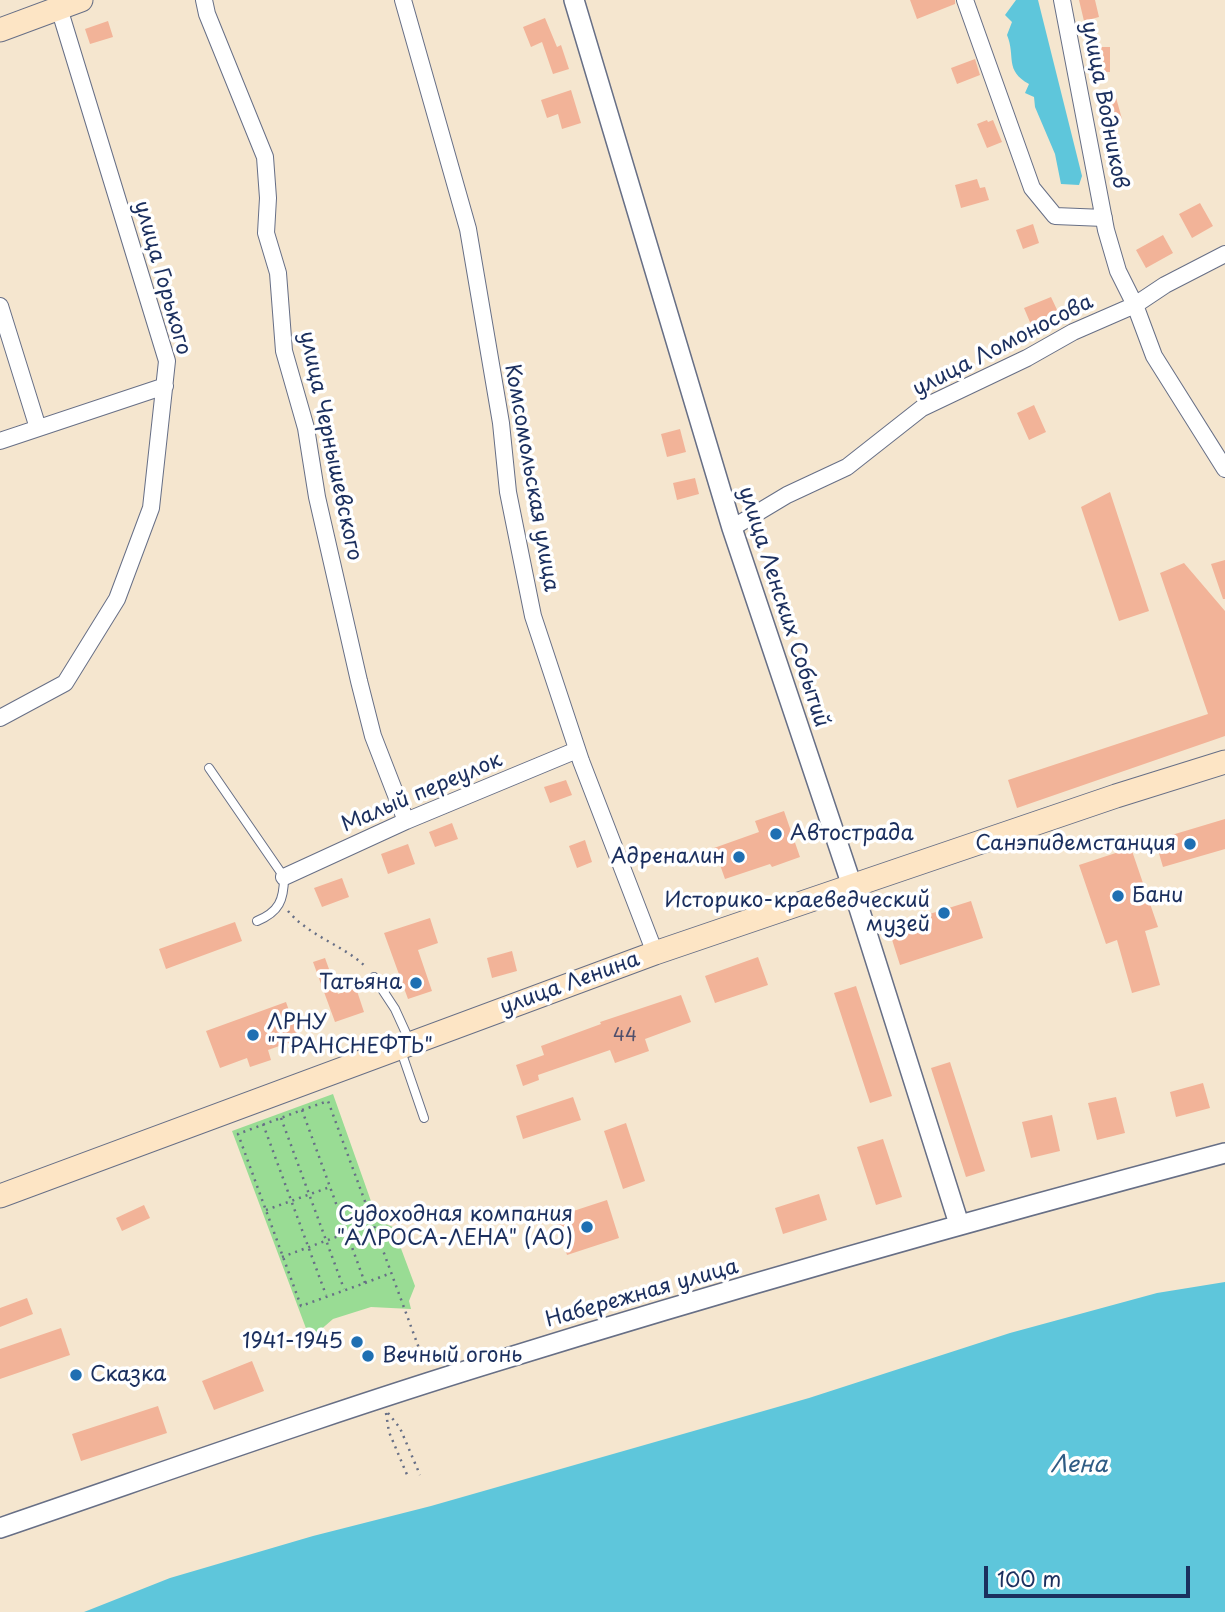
<!DOCTYPE html>
<html>
<head>
<meta charset="utf-8">
<style>
  body { margin:0 }
  #map { position:relative; width:1225px; height:1612px; overflow:hidden; background:#f5e6cf; font-family:"Playpen Sans",sans-serif }
  canvas { display:block }
  .scale { position:absolute; left:984px; top:1566px; width:206px; height:32px; box-sizing:border-box; border:4px solid #1b2f5e; border-top:0; padding-left:9px; font-size:21px; line-height:24px; white-space:nowrap; color:#1b2f5e; -webkit-text-stroke:5px #fff; paint-order:stroke }
</style>
</head>
<body>
<div id="map">
<canvas width="1225" height="1612"></canvas>
<div class="scale">100 m</div>
</div>
<script>
const ctx = document.querySelector('canvas').getContext('2d');
ctx.lineJoin = 'round';
function paint(path, color) {
  ctx.fillStyle = color;
  ctx.fill(path, 'evenodd');
}
function strokePath(path, color, width, dash) {
  ctx.strokeStyle = color;
  ctx.lineWidth = width;
  ctx.lineCap = dash ? 'butt' : 'round';
  ctx.setLineDash(dash || []);
  ctx.stroke(path);
}
function write(font, color, halo, rows, align = 'center') {
  ctx.font = font + ' "Playpen Sans",sans-serif';
  ctx.lineWidth = 7;
  ctx.setLineDash([]);
  ctx.textBaseline = 'middle';
  ctx.strokeStyle = halo;
  ctx.fillStyle = color;
  for (const [text, x, y, turn = 0] of rows) {
    ctx.save();
    ctx.translate(x, y);
    ctx.rotate((+turn || 0) * Math.PI / 180);
    ctx.textAlign = isNaN(turn) ? turn : align;
    if (halo) ctx.strokeText(text, 0, 0);
    ctx.fillText(text, 0, 0);
    ctx.restore();
  }
}
paint(new Path2D(`
  M333,1094L378,1221L393,1227L415,1286L409,1301L411,1309L371,1307L333,1319L310,1339L232,1131Z`), '#99dc94');
paint(new Path2D(`
  M1016,0H1038L1082,176L1079,185L1061,184L1055,154L1035,107L1034,97L1025,93L1029,84C1004,70 1016,57 1007,35L1012,22L1005,15Z
  M1225,1282V1612H84L170,1578L313,1536L431,1506L809,1398L1010,1333L1157,1293Z`), '#5ec6db');
paint(new Path2D(`
  M910,0H955V4L917,19Z
  M1079,0H1095L1099,17L1084,21Z
  M545,18L557,47L561,45L569,69L553,74L542,42L531,47L523,27Z
  M108,21L113,37L90,44L85,29Z
  M1090,47H1110V72H1090Z
  M975,59L980,75L957,84L951,68Z
  M571,90L581,123L562,129L558,114L547,118L541,100Z
  M1115,94L1122,119L1102,124L1096,99Z
  M987,120L988,122L993,120L1002,142L987,148L977,124Z
  M977,179L980,188L985,187L989,200L961,208L955,185Z
  M1200,203L1213,226L1192,238L1179,214Z
  M1033,224L1039,243L1023,249L1016,230Z
  M1163,235L1173,253L1146,268L1136,250Z
  M1051,297L1059,314L1032,327L1024,308Z
  M1034,405L1046,432L1029,440L1017,413Z
  M680,429L686,452L667,457L661,434Z
  M695,478L699,494L677,500L673,483Z
  M1110,492L1149,611L1119,621L1081,507Z
  M1225,560V599H1223L1211,564Z
  M1184,563L1225,611V736L1017,808L1008,780L1208,714L1160,573Z
  M566,780L572,795L550,803L544,787Z
  M784,811L800,857L772,867L770,864L725,879L714,848L759,832L755,821Z
  M1225,819V849L1163,867L1155,840Z
  M452,823L458,839L435,847L429,832Z
  M585,840L592,862L577,868L569,846Z
  M408,844L415,864L388,874L381,854Z
  M1131,848L1158,927L1145,931L1160,985L1132,993L1117,940L1106,944L1079,865Z
  M342,878L349,897L322,907L314,888Z
  M971,901L983,938L900,965L888,927Z
  M430,918L438,943L418,950L432,991L408,999L384,933Z
  M235,922L242,941L166,969L159,949Z
  M512,951L517,971L492,978L487,958Z
  M758,957L768,985L715,1003L705,976Z
  M325,958L338,994L356,988L364,1012L335,1022L313,962Z
  M856,986L892,1096L870,1103L834,993Z
  M681,995L691,1022L645,1039L649,1051L615,1063L610,1050L538,1075L539,1080L523,1086L516,1065L544,1055L541,1046L601,1024L600,1022Z
  M286,1002L299,1039L268,1050L271,1060L250,1067L247,1058L220,1068L206,1031Z
  M950,1062L985,1171L966,1177L931,1068Z
  M1203,1083L1210,1108L1176,1117L1170,1092Z
  M573,1097L581,1120L523,1139L516,1116Z
  M1116,1097L1125,1133L1097,1140L1088,1103Z
  M1052,1115L1060,1151L1031,1158L1022,1122Z
  M626,1123L645,1181L623,1189L604,1131Z
  M883,1139L902,1197L876,1205L857,1147Z
  M819,1194L827,1220L783,1234L775,1208Z
  M607,1200L619,1238L567,1255L555,1217Z
  M144,1205L150,1218L122,1231L116,1218Z
  M27,1298L33,1314L0,1327V1308Z
  M61,1328L70,1355L0,1379V1349Z
  M252,1361L264,1391L214,1410L202,1381Z
  M158,1406L167,1433L81,1461L72,1434Z`), '#f2b398');
const service = new Path2D(`
  M209,768L284,877C284,900 279,912 257,921
  M374,977L395,1009L410,1042
  M400,1048L424,1118`);
const minor = new Path2D(`
  M204,0L207,14L265,157L268,198L266,233L278,273L284,351L306,428L317,497L359,681L373,736L406,821
  M403,0L468,229L501,423L508,492L533,616L581,761L655,953
  M965,0L1032,188L1055,216L1104,218
  M1062,0L1106,230L1118,271L1135,305L1154,356L1225,469
  M0,306L38,428
  M0,441L165,386
  M732,528L787,495L847,467L922,408L1027,358L1073,332L1135,305L1165,285L1225,254
  M0,718L65,683L117,599L151,508L167,361L59,8
  M284,877L406,821L577,750`);
const tertiary = new Path2D(`
  M574,0L732,528L852,886L959,1224
  M0,1528C164,1472 328,1413 494,1362C736,1287 980,1218 1225,1153`);
const secondary = new Path2D(`
  M0,30L81,0
  M0,1196L655,953L1116,796L1225,762`);
strokePath(service, '#676f86', 10);
strokePath(minor, '#676f86', 18);
strokePath(tertiary, '#676f86', 22);
strokePath(secondary, '#676f86', 25);
strokePath(new Path2D(`
  M288,911C310,937 344,945 367,968
  M302,1110L365,1283L301,1306L238,1134Z
  M302,1110L328,1101L420,1351L443,1360
  M281,1118L344,1289
  M263,1124L326,1295
  M266,1210L330,1187
  M282,1257L347,1233
  M365,1283L391,1273
  M386,1413L389,1432L408,1477
  M388,1413L400,1428L420,1475`), '#676f86', 2.5, [2, 5]);
strokePath(service, '#fff', 8);
strokePath(minor, '#fff', 16);
strokePath(tertiary, '#fff', 19);
strokePath(secondary, '#fde5c5', 23);
for (const [x, y, r, color] of [
  [776,834,7,"#1f6fb2"],
  [1190,844,7,"#1f6fb2"],
  [739,857,7,"#1f6fb2"],
  [1118,896,7,"#1f6fb2"],
  [944,913,7,"#1f6fb2"],
  [416,983,7,"#1f6fb2"],
  [253,1035,7,"#1f6fb2"],
  [587,1227,7,"#1f6fb2"],
  [357,1342,7,"#1f6fb2"],
  [368,1356,7,"#1f6fb2"],
  [76,1375,7,"#1f6fb2"]
]) {
  const dot = new Path2D();
  dot.arc(x, y, r, 0, 2 * Math.PI);
  ctx.fillStyle = color;
  ctx.fill(dot);
  strokePath(dot, '#fff', 2.5);
}
write('18px', '#51506c', null, [
  ["44",625,1036]
]);
write('21px', '#1b2f5e', '#fff', [
  ["улица Водников",1104,105,79],
  ["улица Горького",162,278,74],
  ["улица Ломоносова",1003,346,-27],
  ["улица Чернышевского",330,446,78],
  ["Комсомольская улица",531,478,80],
  ["улица Ленских Событий",783,607,72],
  ["Малый переулок",422,793,-23],
  ["улица Ленина",570,984,-20],
  ["Набережная улица",642,1294,-16]
]);
write('21px', '#1b2f5e', '#fff', [
  ["Автострада",790,834,"left"],
  ["Санэпидемстанция",1176,844],
  ["Адреналин",725,857],
  ["Бани",1132,896,"left"],
  ["Историко-краеведческий",930,901],
  ["музей",930,925],
  ["Татьяна",402,983],
  ["ЛРНУ",267,1023,"left"],
  ["\"ТРАНСНЕФТЬ\"",267,1047,"left"],
  ["Судоходная компания",573,1215],
  ["\"АЛРОСА-ЛЕНА\" (АО)",573,1239],
  ["1941-1945",343,1342],
  ["Вечный огонь",382,1356,"left"],
  ["Сказка",90,1375,"left"]
], 'right');
write('italic 23px', '#2f5c84', '#fff', [
  ["Лена",1079,1466]
]);
</script>
</body>
</html>
